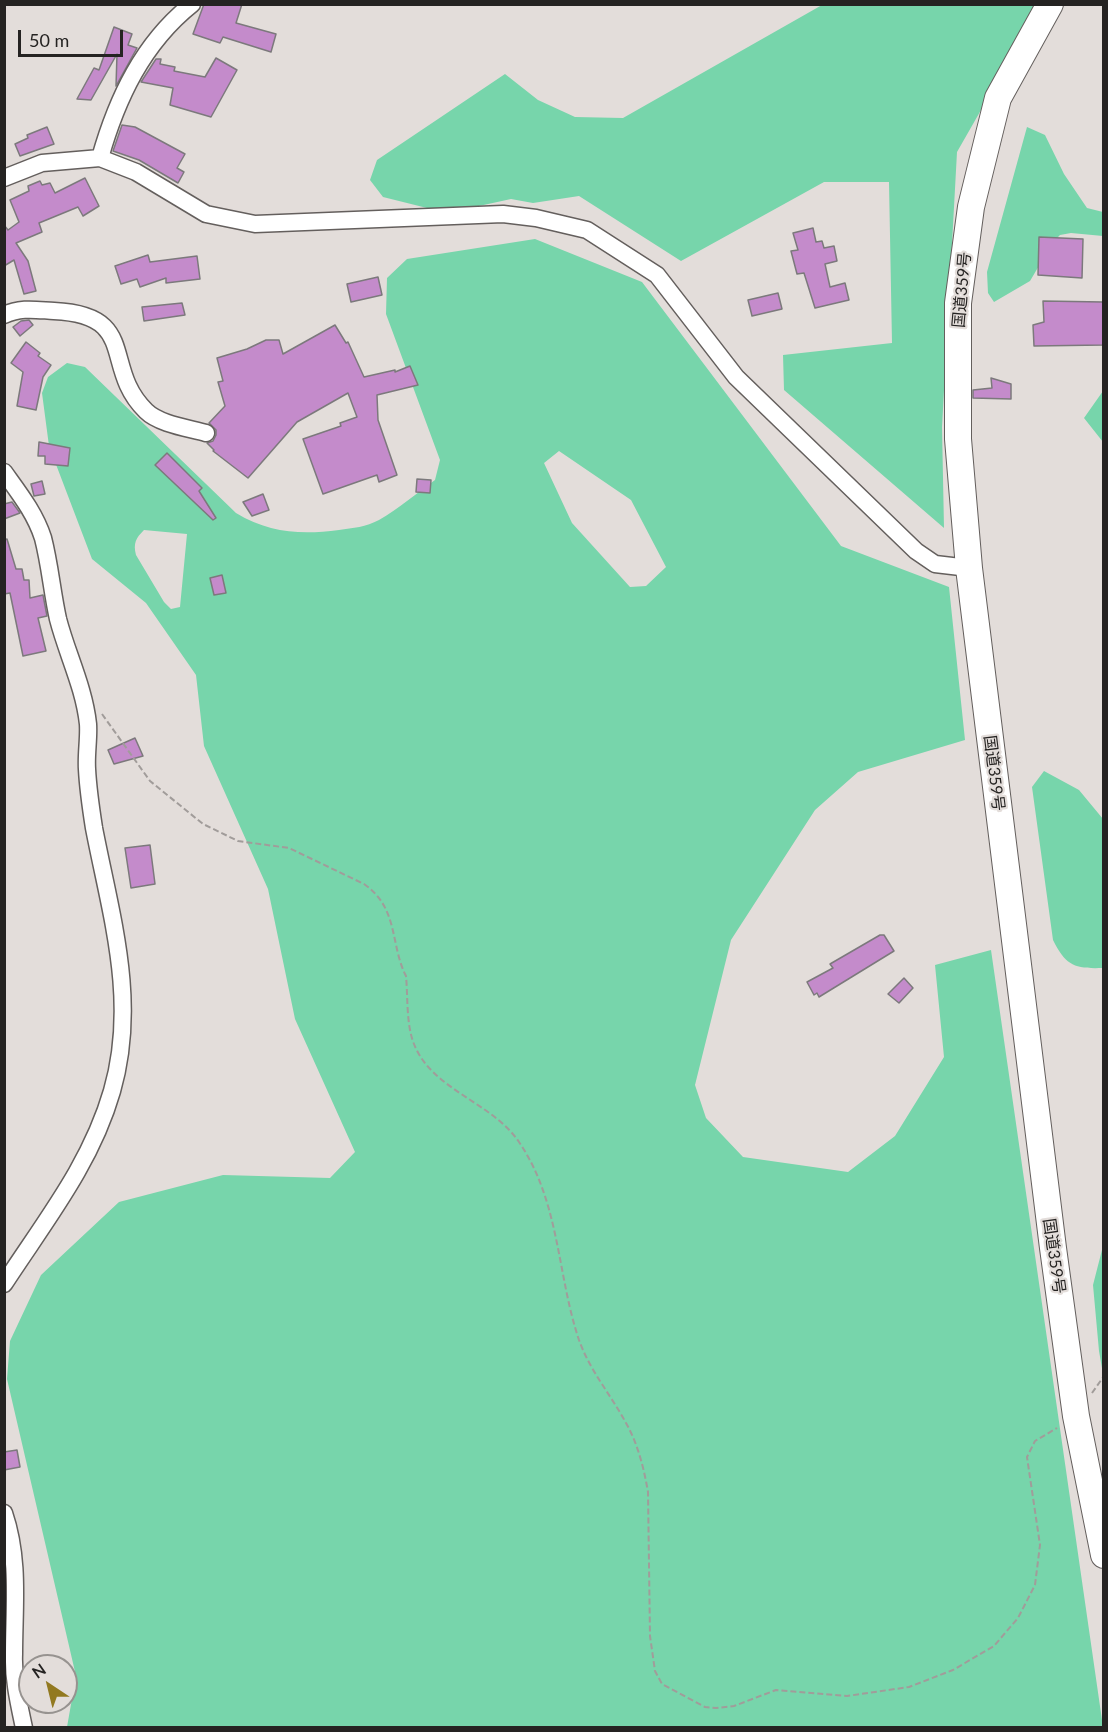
<!DOCTYPE html>
<html>
<head>
<meta charset="utf-8">
<style>
  body { margin:0 }
  #map { position:relative; width:1108px; height:1732px; overflow:hidden; background:#e3ddda; font-family:Lato,sans-serif }
  canvas { display:block }
  .frame { position:absolute; inset:0; border:6px solid #252322; pointer-events:none }
  .north { position:absolute; left:18px; top:1654px; width:60px; height:60px; box-sizing:border-box; background:#e3ddda; border:2px solid #979390; border-radius:50%; rotate:325deg; font-size:16px; font-weight:700; line-height:24px; text-align:center; color:#252322 }
  .north::after { content:''; display:block; margin:auto; width:21px; height:27px; background:#927920; clip-path:polygon(50% 0,100% 100%,50% 72%,0 100%) }
  .scale { position:absolute; left:18px; top:30px; width:105px; height:27px; box-sizing:border-box; border:3px solid #252322; border-top:0; padding-left:8px; font-size:18px; line-height:21px; white-space:nowrap; color:#252322; -webkit-text-stroke:4px #e3ddda; paint-order:stroke }
</style>
</head>
<body>
<div id="map">
<canvas width="1108" height="1732"></canvas>
<div class="frame"></div>
<div class="north">N</div>
<div class="scale">50 m</div>
</div>
<script>
const ctx = document.querySelector('canvas').getContext('2d');
ctx.lineJoin = 'round';
function paint(path, color) {
  ctx.fillStyle = color;
  ctx.fill(path, 'evenodd');
}
function strokePath(path, color, width, dash) {
  ctx.strokeStyle = color;
  ctx.lineWidth = width;
  ctx.lineCap = dash ? 'butt' : 'round';
  ctx.setLineDash(dash || []);
  ctx.stroke(path);
}
function write(font, color, halo, rows, align = 'center') {
  ctx.font = font + ' Lato,"Noto Sans JP",sans-serif';
  ctx.lineWidth = 4.5;
  ctx.setLineDash([]);
  ctx.textBaseline = 'middle';
  ctx.strokeStyle = halo;
  ctx.fillStyle = color;
  for (const [text, x, y, turn = 0] of rows) {
    ctx.save();
    ctx.translate(x, y);
    ctx.rotate((+turn || 0) * Math.PI / 180);
    ctx.textAlign = isNaN(turn) ? turn : align;
    if (halo) ctx.strokeText(text, 0, 0);
    ctx.fillText(text, 0, 0);
    ctx.restore();
  }
}
paint(new Path2D(`
  M822,5H1041L957,152L942,427L944,528L784,390L783,355L892,343L889,182H824L681,261L579,196L533,203L511,199L447,213L383,197L370,180L377,160L505,74L538,100L575,117L623,118Z
  M1027,127L1045,135L1064,174L1087,208L1103,212V236L1071,233L1060,235L1053,242L1030,281L994,302L988,293L987,272Z
  M535,239L642,282L841,546L949,587L965,740L858,772L815,810L731,940L695,1085L706,1118L743,1157L848,1172L895,1136L944,1057L935,965L991,950L1103,1727H67L76,1676L7,1379L10,1341L41,1275L119,1202L223,1175L330,1178L355,1152L295,1019L268,889L204,746L196,675L146,603L92,559L49,446L42,393L48,377L67,363L85,367L236,513C269,533 301,535 339,530C353,528 366,527 379,520C398,509 417,493 435,480L440,460L386,314L387,278L407,259ZM559,451L631,500L666,567L646,586L630,587L572,523L544,463ZM144,530L187,534L180,607L171,609L164,602L136,555C133,543 136,538 144,530Z
  M1103,391V442L1084,418Z
  M1044,771L1079,790L1103,819V968C1075,969 1066,966 1053,940L1032,787Z
  M1103,1246V1374L1099,1351L1093,1285Z`), '#77d5ab');
const building = new Path2D(`
  M204,4H242L236,23L276,34L271,52L223,37L220,43L193,34Z
  M114,27L132,34L128,45L137,48L116,86L117,54L91,100L77,99L94,68L99,70Z
  M216,58L237,70L211,117L170,105L173,88L141,82L156,59H161L160,64L175,67L174,71L205,77Z
  M122,125L135,127L185,154L177,168L184,172L178,183L139,160L113,151Z
  M47,127L54,144L20,156L15,144L28,138L27,135Z
  M85,178L99,206L83,216L78,207L39,223L42,232L16,243L28,261L36,291L24,294L14,260L4,266V225L8,230L19,222L10,200L29,191L28,186L40,181L42,185L50,183L55,193Z
  M813,228L816,242L822,241L824,248L834,246L837,261L825,264L830,287L845,283L849,300L815,308L804,273L797,274L791,251L798,250L793,233Z
  M1039,237L1083,239L1082,278L1038,275Z
  M148,255L150,262L197,256L200,279L166,283V278L140,287L137,279L121,284L115,266Z
  M378,277L382,295L351,302L347,284Z
  M778,293L782,309L752,316L748,300Z
  M1043,301L1103,302V345L1034,346L1033,325L1044,322Z
  M182,303L185,315L144,321L142,307Z
  M29,320L33,325L20,336L13,327L21,321Z
  M335,325L346,343L348,342L364,377L395,370V372L410,366L418,385L377,395L378,420L397,475L379,482L377,475L323,494L303,439L341,426L340,423L357,417L348,393L297,422L248,478L213,451L214,450L207,443L213,441L216,435V430L209,423L225,406L218,382L223,381L217,358L247,349L266,340H279L283,354Z
  M26,342L40,353L38,356L51,365L43,377L36,410L17,406L23,372L11,363Z
  M991,378L1011,384V399L973,398V390L992,388Z
  M39,442L70,448L68,466L45,464V456H38Z
  M167,453L202,488L199,491L216,518L213,520L155,465Z
  M417,479L431,480L430,493L416,492Z
  M42,481L45,494L34,496L31,484Z
  M263,494L269,510L252,516L243,502Z
  M12,502L20,513L4,519V504Z
  M7,539L16,569H22L24,580H29L30,598L43,595L47,616L38,618L46,651L23,656L10,593L4,594V540Z
  M222,575L226,593L214,595L210,578Z
  M135,738L143,756L114,764L108,750Z
  M150,845L155,884L131,888L125,848Z
  M880,935H884L894,951L819,997L817,993L814,995L807,982L833,968L830,964Z
  M904,978L913,988L899,1003L888,994Z
  M17,1450L20,1467L4,1470V1452Z`);
paint(building, '#c48bcb');
strokePath(building, '#7c797c', 1.5);
const minor = new Path2D(`
  M100,158C117,98 143,43 192,4
  M4,178L42,163L100,158L136,172L206,214L255,224L503,214L536,218L587,230L657,275L736,377L916,551L935,564L969,568
  M4,315C21,307 36,310 54,311C140,315 101,367 146,411C159,424 188,428 206,433
  M4,472C19,493 35,513 43,538C50,565 52,592 58,619C67,654 84,687 88,724C89,738 86,754 87,769C88,788 91,809 94,828C111,916 138,1001 112,1091C91,1164 45,1221 4,1284
  M4,1513C20,1560 14,1606 14,1654C13,1679 19,1704 24,1728`);
const highway = new Path2D(`
  M1050,4L998,98L971,207L958,303V439L969,568L1053,1248L1076,1416L1104,1555`);
strokePath(minor, '#645f5d', 19);
strokePath(highway, '#645f5d', 28);
strokePath(new Path2D(`
  M102,714L150,781L203,824L238,841L289,848L364,884C399,908 390,945 406,976C408,997 406,1024 414,1044C432,1090 492,1102 519,1142C560,1202 557,1275 579,1340C590,1371 611,1395 626,1423C638,1444 644,1469 648,1492L650,1636L655,1671L662,1684L705,1707L716,1708L734,1706L776,1690L847,1696L909,1687L953,1670L994,1646L1018,1618L1035,1585L1040,1545L1027,1457L1035,1441L1057,1428
  M1092,1393L1104,1376`), '#a19c9a', 2, [6, 3]);
strokePath(minor, '#fff', 16);
strokePath(highway, '#fff', 26);
write('16px', '#252322', '#e3ddda', [
  ["国道359号",962,290,-85],
  ["国道359号",994,773,83],
  ["国道359号",1054,1256,82]
]);
</script>
</body>
</html>
